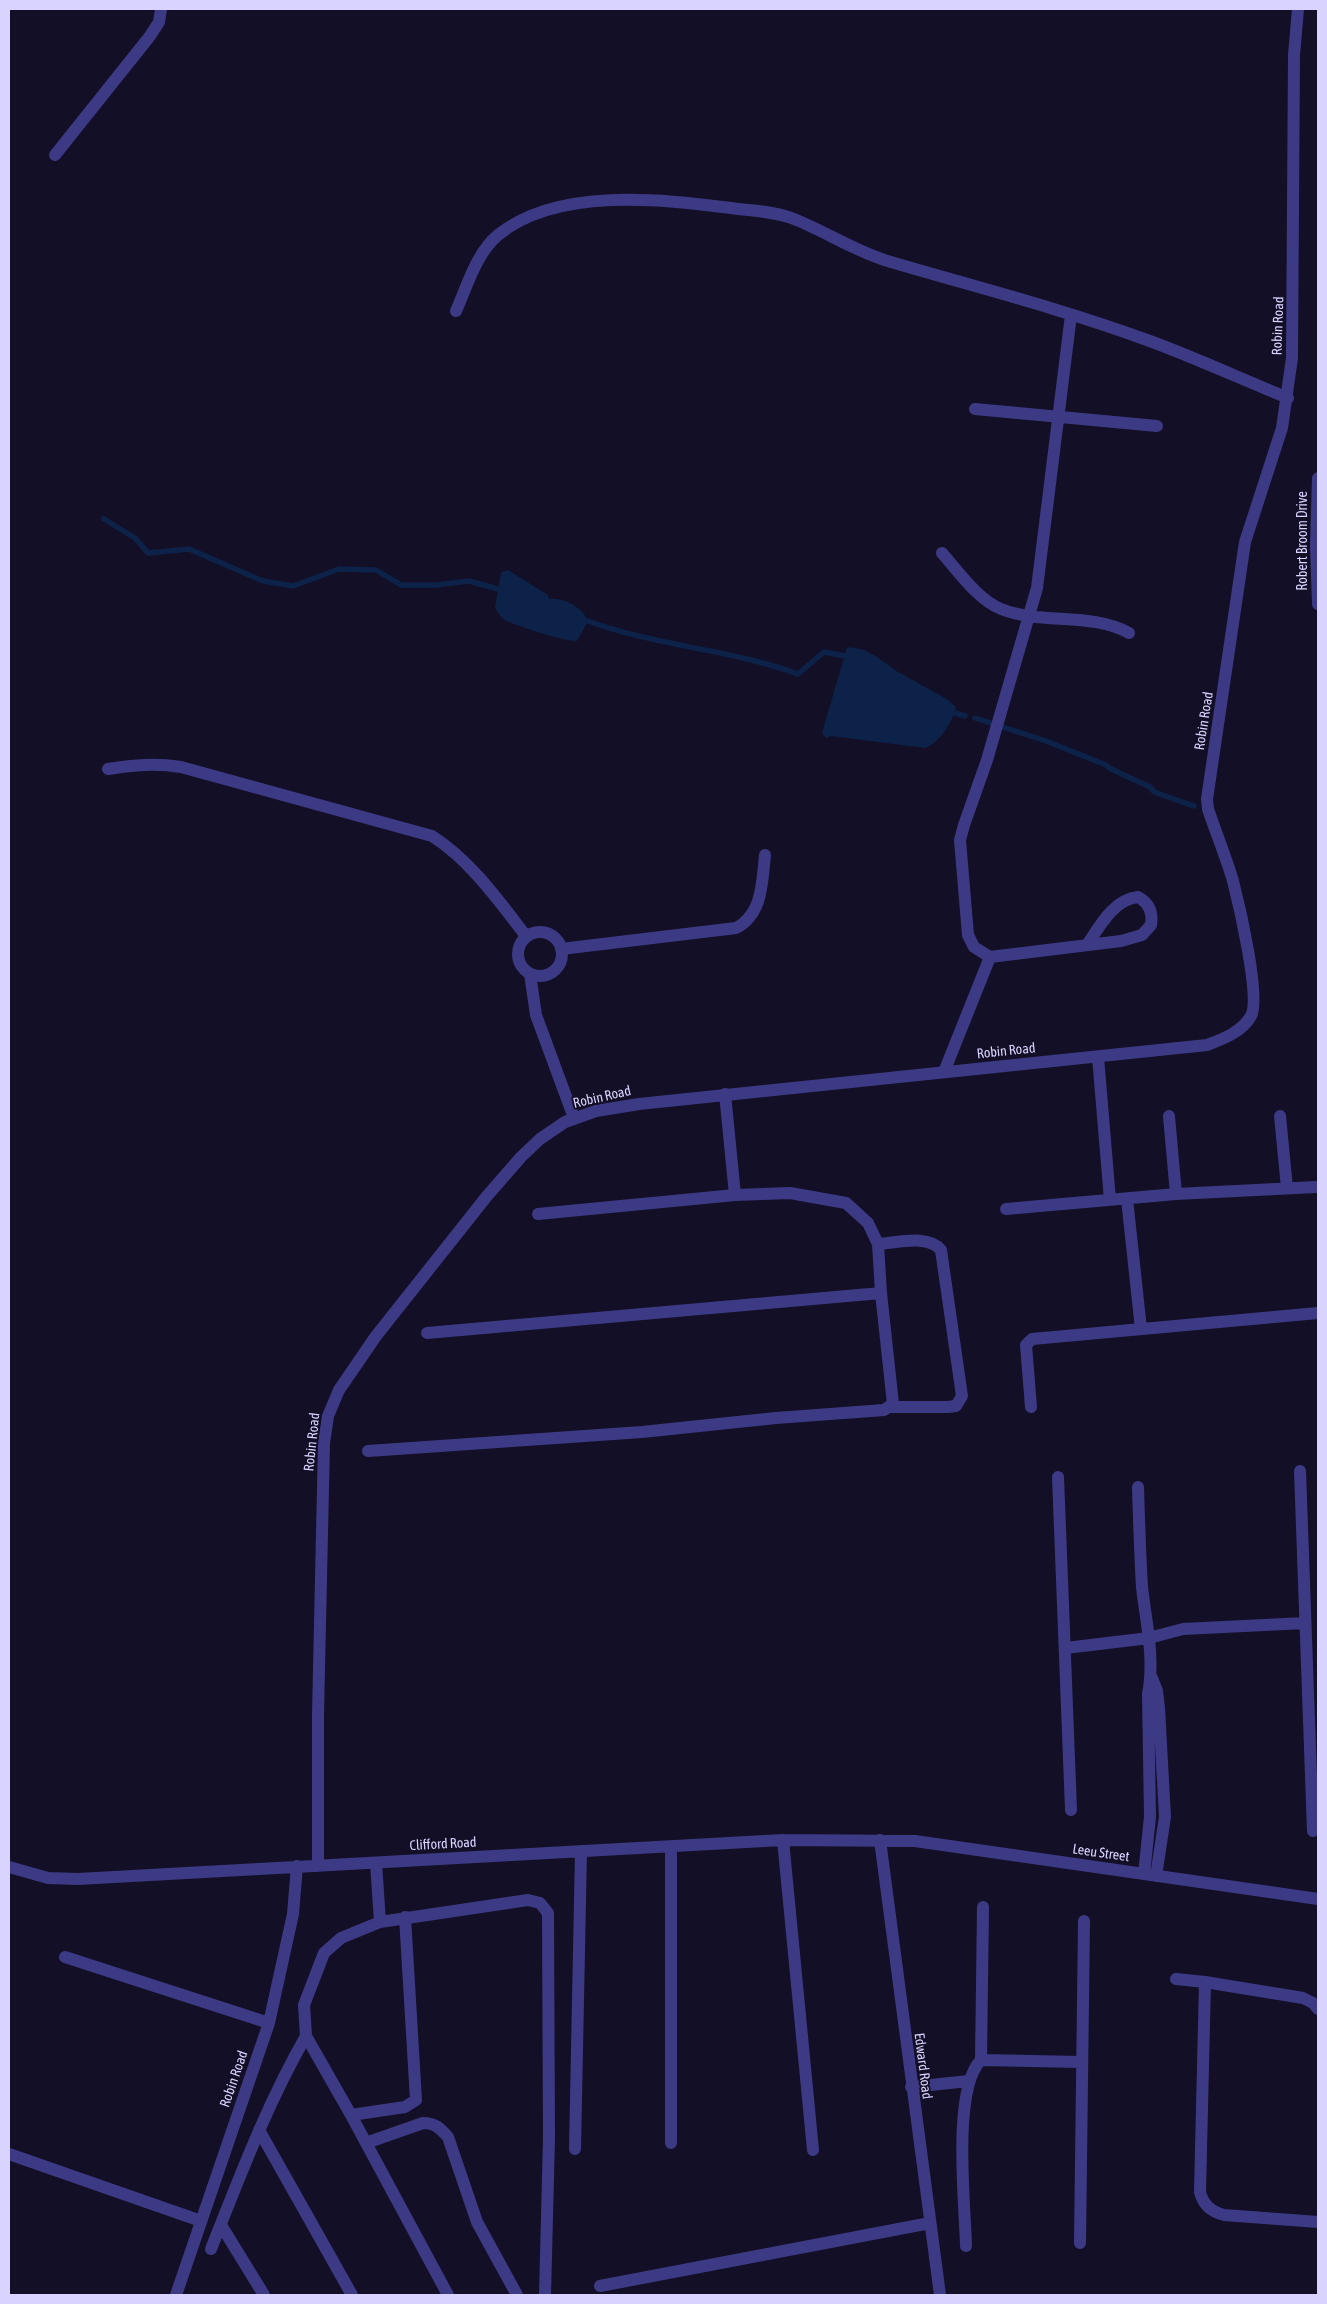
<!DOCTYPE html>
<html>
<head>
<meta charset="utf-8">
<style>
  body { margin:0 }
  #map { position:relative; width:1327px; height:2304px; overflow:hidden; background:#130f26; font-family:"Asap Condensed",sans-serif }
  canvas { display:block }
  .frame { position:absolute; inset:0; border:10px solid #d9d4ff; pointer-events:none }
</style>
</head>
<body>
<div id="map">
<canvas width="1327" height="2304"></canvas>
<div class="frame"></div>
</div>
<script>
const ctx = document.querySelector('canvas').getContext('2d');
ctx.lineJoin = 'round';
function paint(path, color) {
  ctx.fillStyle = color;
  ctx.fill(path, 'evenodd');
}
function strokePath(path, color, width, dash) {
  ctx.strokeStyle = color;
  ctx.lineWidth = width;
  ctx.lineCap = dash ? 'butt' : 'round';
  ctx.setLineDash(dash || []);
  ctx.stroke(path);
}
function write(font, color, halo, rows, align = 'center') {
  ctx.font = font + ' "Asap Condensed",sans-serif';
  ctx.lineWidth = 4;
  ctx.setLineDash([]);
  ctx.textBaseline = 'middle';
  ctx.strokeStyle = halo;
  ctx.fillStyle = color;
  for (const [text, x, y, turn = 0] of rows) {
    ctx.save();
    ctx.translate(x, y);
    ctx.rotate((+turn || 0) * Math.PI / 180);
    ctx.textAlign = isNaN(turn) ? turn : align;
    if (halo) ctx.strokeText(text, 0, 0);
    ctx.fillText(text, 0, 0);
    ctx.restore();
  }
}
paint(new Path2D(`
  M508,570L548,595L549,599C563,597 583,607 588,621L577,641C566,642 511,625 502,618C500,615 497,611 495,608L501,572Z
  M847,647L862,649L877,657L898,672L947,699L956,707C953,721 940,743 925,748L831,736L826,738L822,733Z`), '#0c2248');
strokePath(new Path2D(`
  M104,519L135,538L148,553L189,549L263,581L293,586L339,569L376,570L401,585H436L469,581L498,589
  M588,621C656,646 729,649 798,674L824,652L845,656
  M955,713L965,716
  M975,718L1046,741L1106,765L1111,769L1150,787L1154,792L1194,806`), '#0c2248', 5.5);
strokePath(new Path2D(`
  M55,155L150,36L159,22L161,9
  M456,311C467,286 477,252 498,235C557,187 661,199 731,208C752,211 774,211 794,219C827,232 856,252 891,262C976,287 1063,309 1147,340C1194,357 1241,379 1288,398
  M1071,315L1037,588L987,760L964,825L960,840L968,935L974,947L990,957L1121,941L1142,935L1151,925C1153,913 1149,903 1138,897C1114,899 1099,927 1087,945
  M975,409L1157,426
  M942,553C958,571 978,600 1001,609C1041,625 1091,612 1129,633
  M108,769C134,765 155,763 181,767L432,836C470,860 499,901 526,936
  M518 954a22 22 0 1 1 44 0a22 22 0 1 1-44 0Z
  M561,949L736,928C763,914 762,882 765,855
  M530,974L536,1015L574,1118
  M1098,1057L1110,1200
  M944,1072L990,957
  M725,1094L735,1195
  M1169,1116L1176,1194
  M1280,1116L1287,1188
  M1127,1199L1141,1329
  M1006,1209L1176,1194L1316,1187
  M878,1244C897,1243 928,1234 941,1250L962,1396L956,1406L948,1407H891
  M427,1333L881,1293
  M1031,1407L1026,1345L1032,1339L1318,1313
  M368,1451L642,1432L776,1418L884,1410L893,1404L881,1293L878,1244L868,1223L846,1203L790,1193L735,1195L538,1214
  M1300,1471L1313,1831
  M1058,1477L1071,1810
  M1138,1487C1139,1520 1140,1554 1142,1587C1146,1623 1155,1658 1148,1694L1150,1817L1144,1874
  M1066,1648L1149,1638L1183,1629L1305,1623
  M1152,1678L1157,1691L1159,1708L1165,1817L1156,1876
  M783,1840L813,2150
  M880,1840L940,2295
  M671,1847V2143
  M376,1863L380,1922L341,1938L324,1953L304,2005L306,2036L351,2115L448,2295
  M318,1866V1714L324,1443L328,1416L339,1390L376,1336L487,1196L521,1157L540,1139L565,1122L596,1111L639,1104L1207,1045C1223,1039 1242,1032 1251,1016C1261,998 1239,904 1233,881C1226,857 1216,833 1208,809L1207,799L1245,542L1282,428L1292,358L1294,55L1298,9
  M9,1867L48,1878L78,1879L783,1840L915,1841L1318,1899
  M380,1922L528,1900L540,1903L548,1913L549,2138L545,2295
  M65,1957L269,2023
  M1176,1979L1205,1982L1303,1998L1313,2003L1318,2009
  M1205,1982L1200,2192C1203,2205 1212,2212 1224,2215L1318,2222
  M981,2060L1081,2062
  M911,2087L969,2081
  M351,2115L405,2107L416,2100L405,1917
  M259,2130L352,2295
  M366,2143L423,2123C435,2123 440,2128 448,2137L477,2222L517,2295
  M575,2149L581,1851
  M9,2154L201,2221
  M221,2225L264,2295
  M1080,2243L1084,1921
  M966,2246C965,2204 952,2089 981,2060L983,1907
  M211,2249C240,2176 267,2104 306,2036
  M600,2286L930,2223
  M176,2295L269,2023L293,1914L297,1866`), '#3d3a85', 12);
strokePath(new Path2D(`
  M1318,478L1316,546L1318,604`), '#3d3a85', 12);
write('14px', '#d9d4ff', '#130f26', [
  ["Robin Road",1278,326,-88],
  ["Robert Broom Drive",1303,541,-90],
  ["Robin Road",1204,721,-81],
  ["Robin Road",1006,1051,-6],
  ["Robin Road",602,1097,-13],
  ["Robin Road",312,1442,-84],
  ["Clifford Road",443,1844,-3],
  ["Leeu Street",1101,1853,8],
  ["Edward Road",923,2066,83],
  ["Robin Road",234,2079,-71]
]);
</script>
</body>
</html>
